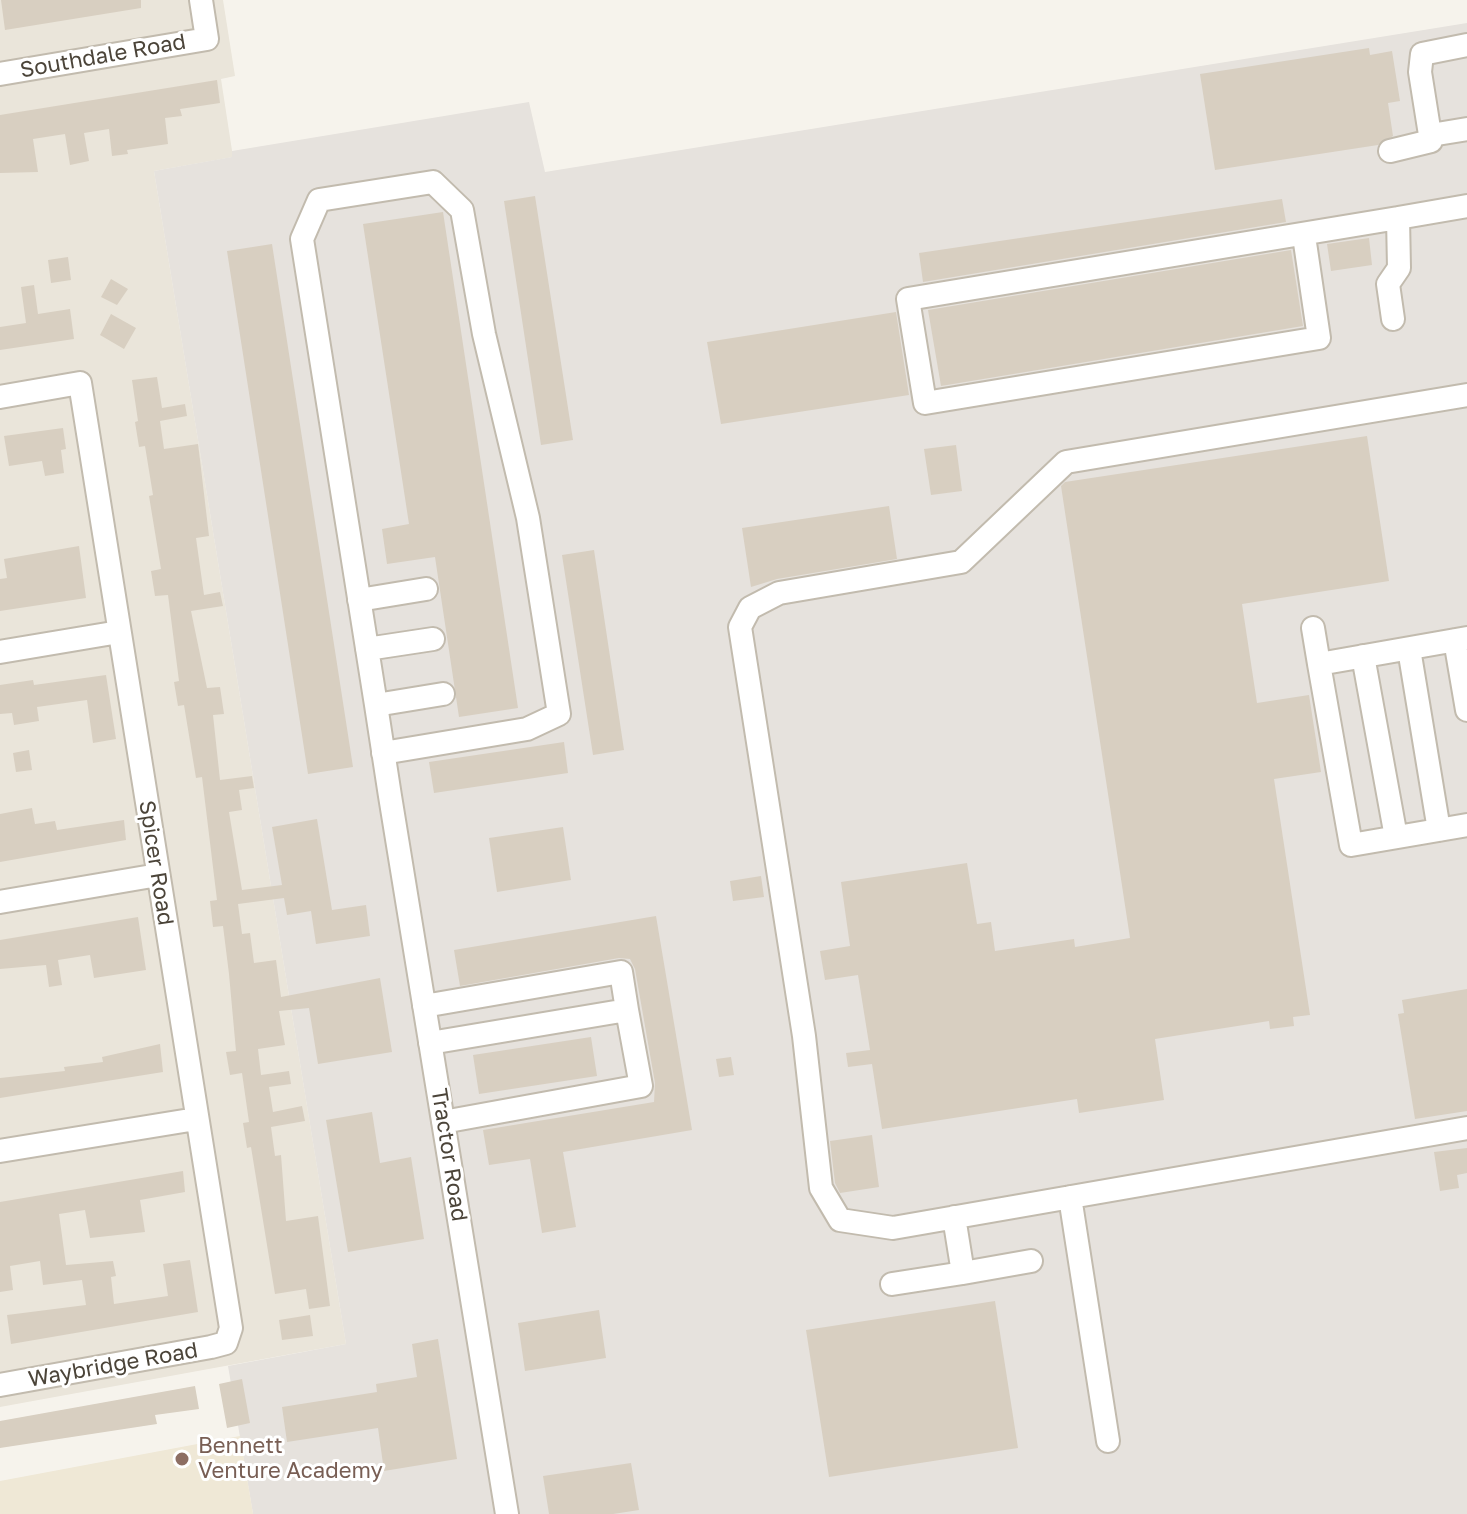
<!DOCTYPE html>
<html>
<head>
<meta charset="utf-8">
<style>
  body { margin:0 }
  canvas { display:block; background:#f6f3ec }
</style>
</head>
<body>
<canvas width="1467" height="1514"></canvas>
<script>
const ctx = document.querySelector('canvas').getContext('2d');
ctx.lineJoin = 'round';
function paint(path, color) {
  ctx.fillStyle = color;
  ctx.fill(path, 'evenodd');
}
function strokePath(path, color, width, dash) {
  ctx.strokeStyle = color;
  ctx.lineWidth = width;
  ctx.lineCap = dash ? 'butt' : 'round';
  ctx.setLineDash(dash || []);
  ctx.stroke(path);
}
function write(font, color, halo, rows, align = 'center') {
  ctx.font = font + ' "Golos Text",sans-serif';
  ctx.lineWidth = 6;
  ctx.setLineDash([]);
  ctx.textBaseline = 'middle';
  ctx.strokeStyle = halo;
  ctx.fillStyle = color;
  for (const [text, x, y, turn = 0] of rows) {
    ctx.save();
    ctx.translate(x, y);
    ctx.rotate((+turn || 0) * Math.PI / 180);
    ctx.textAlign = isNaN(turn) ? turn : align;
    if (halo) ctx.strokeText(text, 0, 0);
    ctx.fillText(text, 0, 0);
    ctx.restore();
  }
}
paint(new Path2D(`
  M0,0H223L235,76L221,79L233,157L154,171L346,1344L0,1407Z`), '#eae5da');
paint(new Path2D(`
  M1467,23V1514H253L228,1366L346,1344L154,171L232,157V151L529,102L545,172Z`), '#e6e2dd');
paint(new Path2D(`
  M240,1436L253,1514H0V1481Z`), '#efe8d6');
paint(new Path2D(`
  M1,0H141V8L5,30Z
  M1369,48L1370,55L1392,51L1400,101L1388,103L1393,136L1378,145L1215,170L1200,74Z
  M217,80L220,103L180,109L182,116L165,118L168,144L127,150L128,154L112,156L109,129L84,133L89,161L70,165L65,134L33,139L38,172L0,173V115Z
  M535,196L573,440L541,445L504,201Z
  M1282,199L1286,222L923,282L919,253Z
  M443,212L518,708L459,717L435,557L387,564L382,529L409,524L363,224Z
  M1369,238L1372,265L1331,271L1327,244Z
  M272,244L353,767L308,774L227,251Z
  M1291,250L1303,326L941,386L928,310Z
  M68,257L71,280L51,283L48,260Z
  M111,279L128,289L117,305L101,297Z
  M34,285L38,314L70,309L74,339L0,350V327L26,323L21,287Z
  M896,312L909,395L721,424L707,342Z
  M111,314L136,328L124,349L100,335Z
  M157,377L162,408L185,404L187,416L160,421L164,449L198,444L200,460L209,536L196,538L204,595L220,592L223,606L191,611L207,688L220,687L224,714L213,715L220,780L252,776L254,788L239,790L242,810L229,812L242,890L282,885L272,827L317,819L332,910L366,905L370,936L316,944L311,911L287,915L284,898L238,904L242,934L250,933L254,963L276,960L281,997L380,978L392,1052L318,1064L309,1008L279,1011L285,1045L258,1049L261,1075L289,1071L291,1084L269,1087L273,1112L302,1106L305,1121L271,1127L275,1156L281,1155L286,1221L318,1216L330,1306L309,1309L306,1289L275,1294L251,1147L247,1148L243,1123L249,1122L242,1073L230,1075L226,1052L236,1051L229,974L223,926L213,927L210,901L217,900L202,777L196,778L184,705L178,706L174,682L179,681L168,595L155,596L151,571L161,569L149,496L153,495L145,446L139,447L135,422L138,421L132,380Z
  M63,428L66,449L61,450L64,473L45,476L42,461L9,466L4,436Z
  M1367,436L1389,581L1242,604L1257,703L1309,695L1321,772L1274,779L1310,1015L1293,1017L1294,1026L1270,1029L1269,1021L1155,1039L1164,1100L1079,1113L1077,1099L882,1129L872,1064L848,1067L846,1053L870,1050L858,975L825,980L820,951L850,946L841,882L967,863L977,924L991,922L995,951L1074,939L1075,947L1130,938L1061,486L1065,482Z
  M956,445L962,491L931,495L924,449Z
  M889,506L897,559L777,579L751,587L742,528Z
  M79,546L86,598L0,611V579L7,578L4,559Z
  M594,550L624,750L593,755L562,555Z
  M106,675L116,739L93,743L87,700L37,707L39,721L14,725L12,713L0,714V685L33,680L34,685Z
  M564,742L568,773L434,793L429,762Z
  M29,750L32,770L16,772L13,753Z
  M32,808L35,824L55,821L57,830L124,820L126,840L0,862V814Z
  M563,827L571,880L497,892L489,838Z
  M761,876L764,897L733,901L730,881Z
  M656,916L692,1130L563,1152L576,1227L542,1233L530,1159L489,1165L483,1130L654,1102L655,1083L635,969L630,959L619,958L460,986L454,950Z
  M138,917L146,970L94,978L90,955L58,960L62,985L49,987L46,965L0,969V940Z
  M1467,989V1111L1415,1119L1398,1014L1404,1013L1402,1000Z
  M591,1037L597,1076L479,1094L473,1055Z
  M160,1044L163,1072L0,1098V1078L65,1071L64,1067L103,1062L102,1057Z
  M731,1057L734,1075L719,1077L716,1059Z
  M372,1112L380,1163L411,1157L424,1239L348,1252L326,1120Z
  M872,1135L879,1187L840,1193L835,1183L830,1141Z
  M1467,1148V1173L1457,1175L1459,1188L1440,1191L1434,1152Z
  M183,1171L185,1192L140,1200L145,1232L90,1238L85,1210L59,1214L66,1265L113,1261L116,1276L111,1277L114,1304L168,1296L163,1264L190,1260L198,1312L11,1344L7,1315L86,1305L82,1280L43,1285L40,1261L10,1266L13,1290L0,1292V1202Z
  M995,1301L1018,1448L829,1477L806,1330Z
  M599,1310L606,1358L525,1371L518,1323Z
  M310,1315L313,1336L282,1340L279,1320Z
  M438,1339L457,1459L384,1471L378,1428L287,1442L282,1407L377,1392L376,1384L417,1377L412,1344Z
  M242,1379L250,1423L227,1428L219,1384Z
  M195,1386L199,1409L155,1415L157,1424L0,1448V1421Z
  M631,1463L639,1510L613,1514H549L543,1476Z`), '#d8cfc1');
const minor = new Path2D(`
  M0,74L207,39L201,0
  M1431,135L1467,129
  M1390,151L1431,141L1420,72L1422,54L1467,45
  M1304,236L1319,338L925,403L908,299L1398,218
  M1393,319L1388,284L1399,268L1398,218L1467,206
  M1467,395L1066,462L961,562L779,593L750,608L740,627L804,1036L821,1188L840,1220L893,1228L1467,1128
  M0,397L80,383L231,1328L226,1343L211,1347L0,1385
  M359,600L426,589
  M1313,628L1319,664L1467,638
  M1455,640L1467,710
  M367,649L433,639
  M1409,649L1439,830
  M0,652L119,632
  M1363,656L1396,837
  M1319,664L1351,845L1467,825
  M376,705L443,694
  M383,753L527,729L559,714L528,518L484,334L462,210L433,182L319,200L302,239L376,705L390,796L507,1514
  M0,902L158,875
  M424,1006L621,972L627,1010L430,1043
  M443,1122L641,1086L627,1010
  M0,1151L196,1119
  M1070,1197L1108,1441
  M963,1273L1031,1261
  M892,1284L963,1273L954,1217`);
strokePath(minor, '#c2bbae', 26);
strokePath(minor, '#fff', 22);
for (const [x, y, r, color] of [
  [182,1459,8,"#8d6e63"]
]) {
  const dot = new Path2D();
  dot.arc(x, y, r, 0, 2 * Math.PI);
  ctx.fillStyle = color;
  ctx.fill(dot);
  strokePath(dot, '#fff', 3);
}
write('22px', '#4b4439', '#fff', [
  ["Southdale Road",103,56,-10],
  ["Spicer Road",156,863,81],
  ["Tractor Road",449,1155,81],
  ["Waybridge Road",113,1365,-10]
]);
write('22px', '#785e54', '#fff', [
  ["Bennett",198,1446],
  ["Venture Academy",198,1471]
], 'left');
</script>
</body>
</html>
